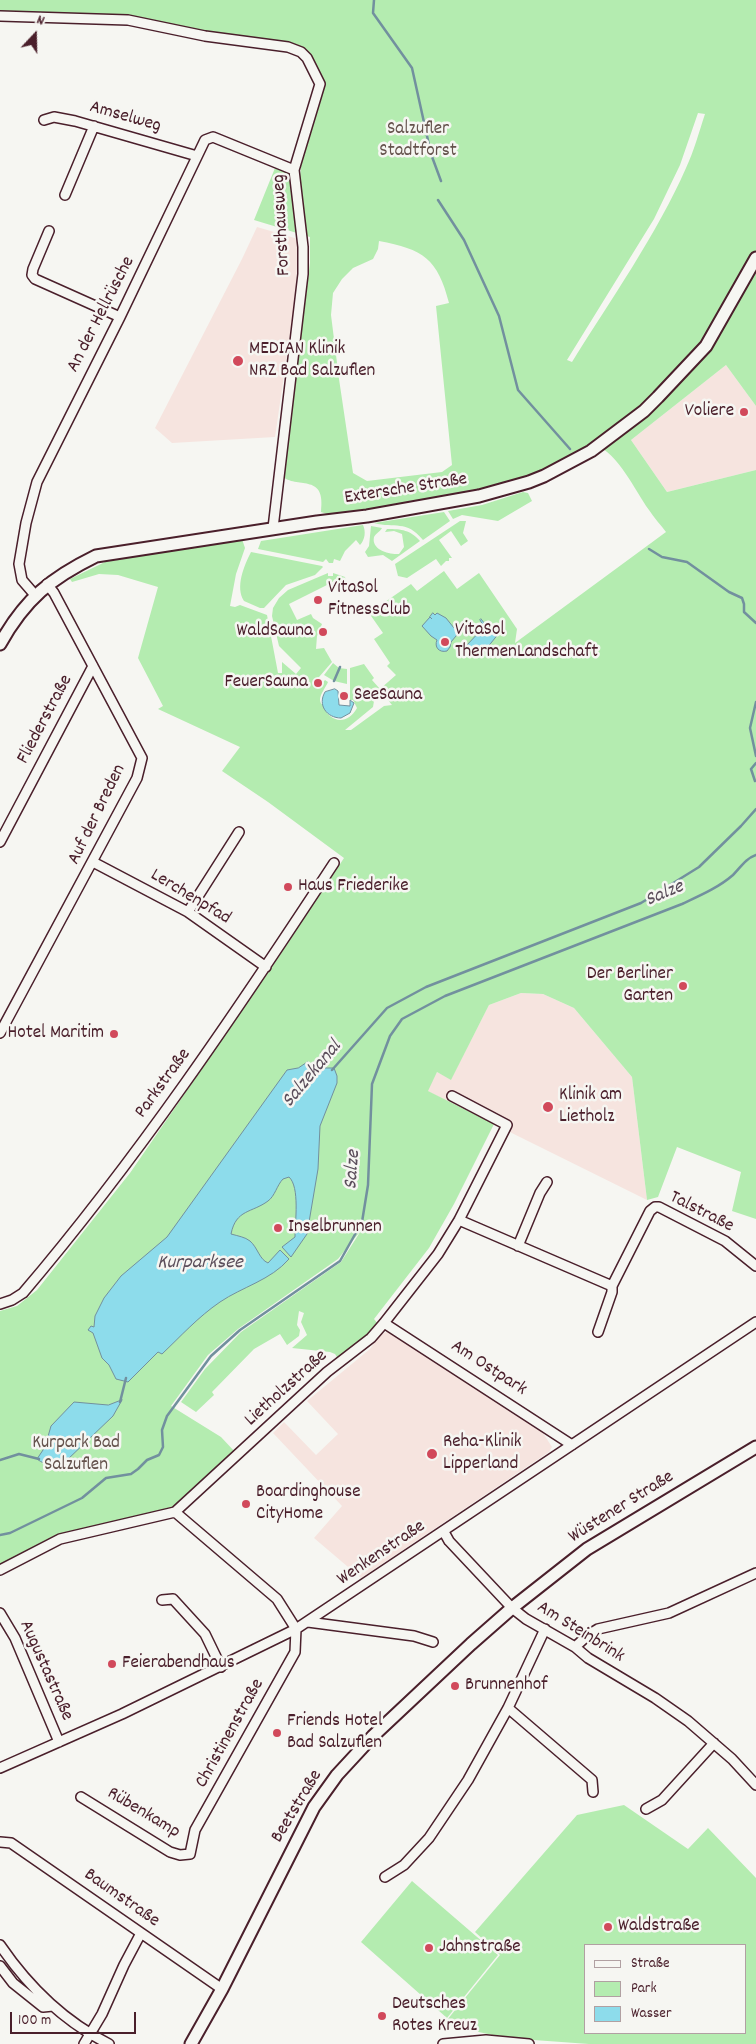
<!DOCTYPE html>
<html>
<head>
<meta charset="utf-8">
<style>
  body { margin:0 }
  #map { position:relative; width:756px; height:2044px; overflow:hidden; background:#f6f6f2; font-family:Dekko,sans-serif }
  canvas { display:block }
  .legend { position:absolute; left:584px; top:1944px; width:162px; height:90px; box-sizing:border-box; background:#f6f6f2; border:1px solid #b1a0a2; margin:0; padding:6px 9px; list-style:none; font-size:15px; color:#4a1f2b }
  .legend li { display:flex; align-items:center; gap:10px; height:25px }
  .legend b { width:25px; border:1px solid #b1a0a2 }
  .north { position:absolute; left:10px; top:10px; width:50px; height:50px; -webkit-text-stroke:4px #f6f6f2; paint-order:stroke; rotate:21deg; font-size:14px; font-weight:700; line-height:20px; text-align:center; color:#4a1f2b }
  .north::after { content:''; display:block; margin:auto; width:18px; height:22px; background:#4a1f2b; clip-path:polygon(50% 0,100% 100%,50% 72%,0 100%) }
  .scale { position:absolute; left:10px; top:2012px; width:126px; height:22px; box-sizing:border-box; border:2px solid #4a1f2b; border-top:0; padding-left:6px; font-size:15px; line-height:18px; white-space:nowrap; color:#4a1f2b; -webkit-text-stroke:4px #f6f6f2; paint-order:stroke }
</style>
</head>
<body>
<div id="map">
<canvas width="756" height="2044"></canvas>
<ul class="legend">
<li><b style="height:6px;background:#f6f6f2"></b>Straße</li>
<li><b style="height:14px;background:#b4ecb0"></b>Park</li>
<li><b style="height:14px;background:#8ddceb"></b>Wasser</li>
</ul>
<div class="north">N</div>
<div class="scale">100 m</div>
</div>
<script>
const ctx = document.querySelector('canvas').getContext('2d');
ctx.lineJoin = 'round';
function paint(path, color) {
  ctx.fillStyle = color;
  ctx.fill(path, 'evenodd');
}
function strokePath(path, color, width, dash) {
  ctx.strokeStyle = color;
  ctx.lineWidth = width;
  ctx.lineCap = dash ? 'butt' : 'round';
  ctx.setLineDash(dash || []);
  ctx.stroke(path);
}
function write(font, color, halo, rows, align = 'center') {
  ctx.font = font + ' Dekko,sans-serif';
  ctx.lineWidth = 5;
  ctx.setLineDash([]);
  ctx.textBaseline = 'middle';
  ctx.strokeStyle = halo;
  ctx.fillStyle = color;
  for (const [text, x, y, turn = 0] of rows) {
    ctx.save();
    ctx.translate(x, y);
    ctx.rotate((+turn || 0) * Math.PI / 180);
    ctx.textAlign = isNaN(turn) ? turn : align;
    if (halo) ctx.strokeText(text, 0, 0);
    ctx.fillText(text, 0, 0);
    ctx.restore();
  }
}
paint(new Path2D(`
  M257,227L298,239L296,293L275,437L172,443L155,428L242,259Z
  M726,365L756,406V470L667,492L631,440Z
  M521,993L543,994L574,1008L632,1077L647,1200L427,1091L437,1072L451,1079L489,1005Z
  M386,1332L391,1333L541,1430L552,1447L549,1452L361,1578L314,1538L342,1506L273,1433L284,1422L316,1455L338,1434L307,1401L370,1349L379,1336Z`), '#f6e4df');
paint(new Path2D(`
  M0,0H756V406L726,365L631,440L667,492L756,470V1219L732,1211L741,1172L677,1147L658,1197L647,1200L632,1077L574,1008L543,994L521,993L489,1005L451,1080L437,1072L428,1091L494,1124L454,1204L429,1248L374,1319L378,1324L360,1344L339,1360L335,1354L330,1352L292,1348L307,1335L301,1322L304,1313L299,1311L297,1325L300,1330L299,1336L287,1345L280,1334L254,1349L212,1392L214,1395L196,1412L181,1402L205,1369L241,1332L341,1262L362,1229L338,1259L238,1329L208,1355L171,1406L221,1437L236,1453L178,1507L58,1536L0,1565V1311L17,1306L37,1290L130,1173L270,970L344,858L268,802L222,771L240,747L158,709L163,706L138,658L158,587L118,575L99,574L72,582L70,579L105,562L242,539L245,548L236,574L230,606L235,607L240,605L267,615L278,673H282V662L296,674L301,668L279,646L272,616L273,608L279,598L288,590L328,573V576H333V573L345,577L347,587L342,589L337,580L289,604L297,620L311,614L313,618L322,624L317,636L316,649L324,648L332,662L313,684L318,688L325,680L328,682C326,687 320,694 320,700C321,706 322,702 324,707C330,723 348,725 357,708L353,700H350V668L364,664L374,678L372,680L380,689L396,675L387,666L390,663L374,639L383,633L369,613L411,584L417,591L444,571L457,589L479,573L517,629L515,643L666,532C661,525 654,518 649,510C634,489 619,454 594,444L565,460L522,479L403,506L330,515L321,512C326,473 299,489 283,477L310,263V237L254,220L275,168L300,177C301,169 301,161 303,154C313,111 343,81 298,46L206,32L130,17L0,13ZM698,113L705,114C699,132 694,151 686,168C657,234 610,301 572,362L567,360L654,219L680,165ZM379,241C423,249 438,259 449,303L436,306L452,465L442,472L367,481L353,473L339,379L331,315L333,293L342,279L353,268L373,259L378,249ZM380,690L392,705L384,706L351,730H345L373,707L374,701Z
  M523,492L528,493L532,501L498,521L462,515L453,519L448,511L482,505Z
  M444,512L450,521L423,540C406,519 395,529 374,523Z
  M460,521H466L463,533L468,541L461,546L451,531L439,540L452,558H449V561H446L441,566L436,559L407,578L398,576L395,564Z
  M363,525C366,531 365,540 360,545L356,540L345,551L340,561L334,559L333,563H329L326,559L323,562L258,549L261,541Z
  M371,526L382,528C380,532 376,533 374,537C371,550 390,555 399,554L404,547L402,534L394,531L385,532L387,529C402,529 410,530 420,541L392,561L383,555L368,557L365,552L369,546Z
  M251,552L322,566L323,567L315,575L286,585L264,608H260L244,601C235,587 244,566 251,552Z
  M333,663L339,668L347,669V684L334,681L324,675Z
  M624,1805L688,1849L708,1828L756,1878V2044H589L506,2038L447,2025V2020L500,1955L475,1932L577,1815ZM585,1945H745V2033H585Z
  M412,1881L498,1955L447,2018L361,1942Z`), '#b4ecb0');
const water = new Path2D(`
  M433,613L435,615L437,613L446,618L454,628L457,627L461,630L451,642L450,647L447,651C439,653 434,647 437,640L431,636L422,626L430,617L432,619L430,617Z
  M481,619L485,624L486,623L499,633L479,658L465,647L484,627L480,620Z
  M335,689L338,691L339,705L350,706V700L354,703L350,713L341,718C327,718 317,705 325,692Z
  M308,1062L313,1068H334L337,1076V1083L320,1126L318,1169L307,1234L291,1257L282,1247L295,1237C295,1222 300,1187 289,1177L283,1179C277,1185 275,1196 268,1201C252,1213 236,1209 231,1234C238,1236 245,1237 250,1241C258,1248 259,1259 268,1263L280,1250L289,1259C271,1280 242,1287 220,1302C198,1317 181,1336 162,1354L158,1352L128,1382L116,1379L109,1365L102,1358L93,1333L88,1330L91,1326L94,1327L95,1316L104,1298L121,1276L167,1237L287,1070L298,1068Z
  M122,1400L113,1416L66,1461C55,1467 46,1466 37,1459L45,1447L51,1426L74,1402L108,1405Z`);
paint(water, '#8ddceb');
strokePath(water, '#72909e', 1);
strokePath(new Path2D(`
  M374,0L373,13L412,68L431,154L441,181
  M438,200L464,240L499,316L518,390L570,449
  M649,549L662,557L687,562L729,592L742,598L744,604V612L756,623
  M334,681L340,667
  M756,702L750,728L756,756
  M755,781L751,769L756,763
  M332,1070L387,1008L426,987L641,903L699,867L741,826L756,809
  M120,1402L126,1378
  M0,1460L19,1454L39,1459
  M0,1535L10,1533L82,1498L106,1478L131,1474L138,1469L147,1460L159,1455L163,1447L162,1430L167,1416L211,1356L240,1330L340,1261L362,1222L368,1185L372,1084L390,1036L402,1019L445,996L682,904C699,896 718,888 733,875C741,867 745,859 756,855`), '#72909e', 2.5);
const minor = new Path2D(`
  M0,16L128,20L205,36L288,47L301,52L307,58L320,84L294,170L303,247V274L273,528
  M44,120L54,117L75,121L197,156
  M65,195L94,126
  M49,231L33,269L32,275L35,279L120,317
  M35,595L22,580L19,564L26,523L37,482L120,317L205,140L213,137L294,170
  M0,842L93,666
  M93,862L188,912L266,967
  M188,912L239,832
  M0,1033L137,778L142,758L54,593L47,584
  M459,1220L612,1286L650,1211L655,1207H659L725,1241L756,1266
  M518,1246L540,1193L547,1182
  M0,1304L12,1300L23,1293C138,1158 237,1011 334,863
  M384,1323L572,1445
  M598,1332L612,1292V1286
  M444,1532L449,1541L512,1608L526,1619L575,1647L588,1658L655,1698L688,1721L732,1759L756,1785
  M0,1570L60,1539L175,1512L327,1372L371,1338L384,1323L438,1254L459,1220L507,1125L452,1096
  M162,1600L173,1599L205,1634L221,1667
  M0,1613L15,1638L59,1742
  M308,1622L414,1636L433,1642
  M575,1647L588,1635L598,1629L669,1613L756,1573
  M508,1708L592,1780L593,1792
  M0,1768L122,1714L296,1629L756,1322
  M81,1797L170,1852L180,1855L190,1854L195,1830L295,1652L296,1629L277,1599L175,1512
  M646,1809L662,1800L714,1743
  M0,1842L11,1843L222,1989
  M385,1877L404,1865L429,1838L468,1780L508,1708L545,1629
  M0,1945C28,1986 65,2022 109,2044
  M0,1966L13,1983L43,2007L53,2006
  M84,2044L102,2014L124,1965L141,1933
  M443,2044L486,2040L529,2044`);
const secondary = new Path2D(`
  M0,644C25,599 51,578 96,556L317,522L367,516L479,496L529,482L544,476L591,451L644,411L658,397L706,346L756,258
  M191,2044L222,1989L314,1807L337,1775L373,1736L471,1644L512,1608L587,1549L756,1447`);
strokePath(minor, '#4a1f2b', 12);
strokePath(secondary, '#4a1f2b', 15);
strokePath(minor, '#f6f6f2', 9);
strokePath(secondary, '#f6f6f2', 11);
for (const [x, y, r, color] of [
  [238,361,6,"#d1495b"],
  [744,412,5,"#d1495b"],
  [318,600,5,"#d1495b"],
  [323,632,5,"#d1495b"],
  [445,642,5,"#d1495b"],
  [318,683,5,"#d1495b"],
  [344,696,5,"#d1495b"],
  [288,887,5,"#d1495b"],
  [683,986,5,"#d1495b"],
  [114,1034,5,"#d1495b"],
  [548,1107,6,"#d1495b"],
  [278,1228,5,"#d1495b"],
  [432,1454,6,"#d1495b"],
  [246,1504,5,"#d1495b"],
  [112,1664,5,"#d1495b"],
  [455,1686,5,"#d1495b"],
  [277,1733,5,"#d1495b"],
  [608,1927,5,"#d1495b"],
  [429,1948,5,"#d1495b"],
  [382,2016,5,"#d1495b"]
]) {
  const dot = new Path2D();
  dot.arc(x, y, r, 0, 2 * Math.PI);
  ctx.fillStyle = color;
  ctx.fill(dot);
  strokePath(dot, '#f6f6f2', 2);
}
write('19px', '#4a1f2b', '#f6f6f2', [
  ["Amselweg",125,118,16],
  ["Forsthausweg",283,225,-93],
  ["An der Hellrüsche",102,315,-63],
  ["Extersche Straße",406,490,-9],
  ["Fliederstraße",46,720,-62],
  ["Auf der Breden",98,815,-64],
  ["Lerchenpfad",190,898,31],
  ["Parkstraße",164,1084,-54],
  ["Talstraße",701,1213,27],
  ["Am Ostpark",488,1369,33],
  ["Lietholzstraße",287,1389,-42],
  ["Wüstener Straße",622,1508,-32],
  ["Wenkenstraße",382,1554,-34],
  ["Am Steinbrink",580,1633,32],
  ["Augustastraße",45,1671,66],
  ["Christinenstraße",231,1734,-61],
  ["Beetstraße",298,1807,-59],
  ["Rübenkamp",143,1814,31],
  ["Baumstraße",121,1899,35]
]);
write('19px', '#64524c', '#f6f6f2', [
  ["Salzufler",418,130],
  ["Stadtforst",418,152],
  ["Kurpark Bad",76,1444],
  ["Salzuflen",76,1466]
]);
write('19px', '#4a1f2b', '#f6f6f2', [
  ["MEDIAN Klinik",249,350],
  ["NRZ Bad Salzuflen",249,372],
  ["Voliere",734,412,"right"],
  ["VitaSol",328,589],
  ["FitnessClub",328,611],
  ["VitaSol",455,631],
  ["ThermenLandschaft",455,653],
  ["WaldSauna",313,632,"right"],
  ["FeuerSauna",308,683,"right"],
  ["SeeSauna",354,696],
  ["Haus Friederike",298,887],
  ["Der Berliner",673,975,"right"],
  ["Garten",673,997,"right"],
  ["Hotel Maritim",104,1034,"right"],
  ["Klinik am",559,1096],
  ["Lietholz",559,1118],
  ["Inselbrunnen",288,1228],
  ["Reha-Klinik",443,1443],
  ["Lipperland",443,1465],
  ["Boardinghouse",256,1493],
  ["CityHome",256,1515],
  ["Feierabendhaus",122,1664],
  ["Brunnenhof",465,1686],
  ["Friends Hotel",287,1722],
  ["Bad Salzuflen",287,1744],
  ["Waldstraße",618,1927],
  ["Jahnstraße",439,1948],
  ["Deutsches",392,2005],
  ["Rotes Kreuz",392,2027]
], 'left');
write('italic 20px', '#5b4e5b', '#f6f6f2', [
  ["Salze",665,895,-23],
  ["Salzekanal",313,1075,-50],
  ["Salze",354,1170,-86],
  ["Kurparksee",200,1264]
]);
</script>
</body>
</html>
